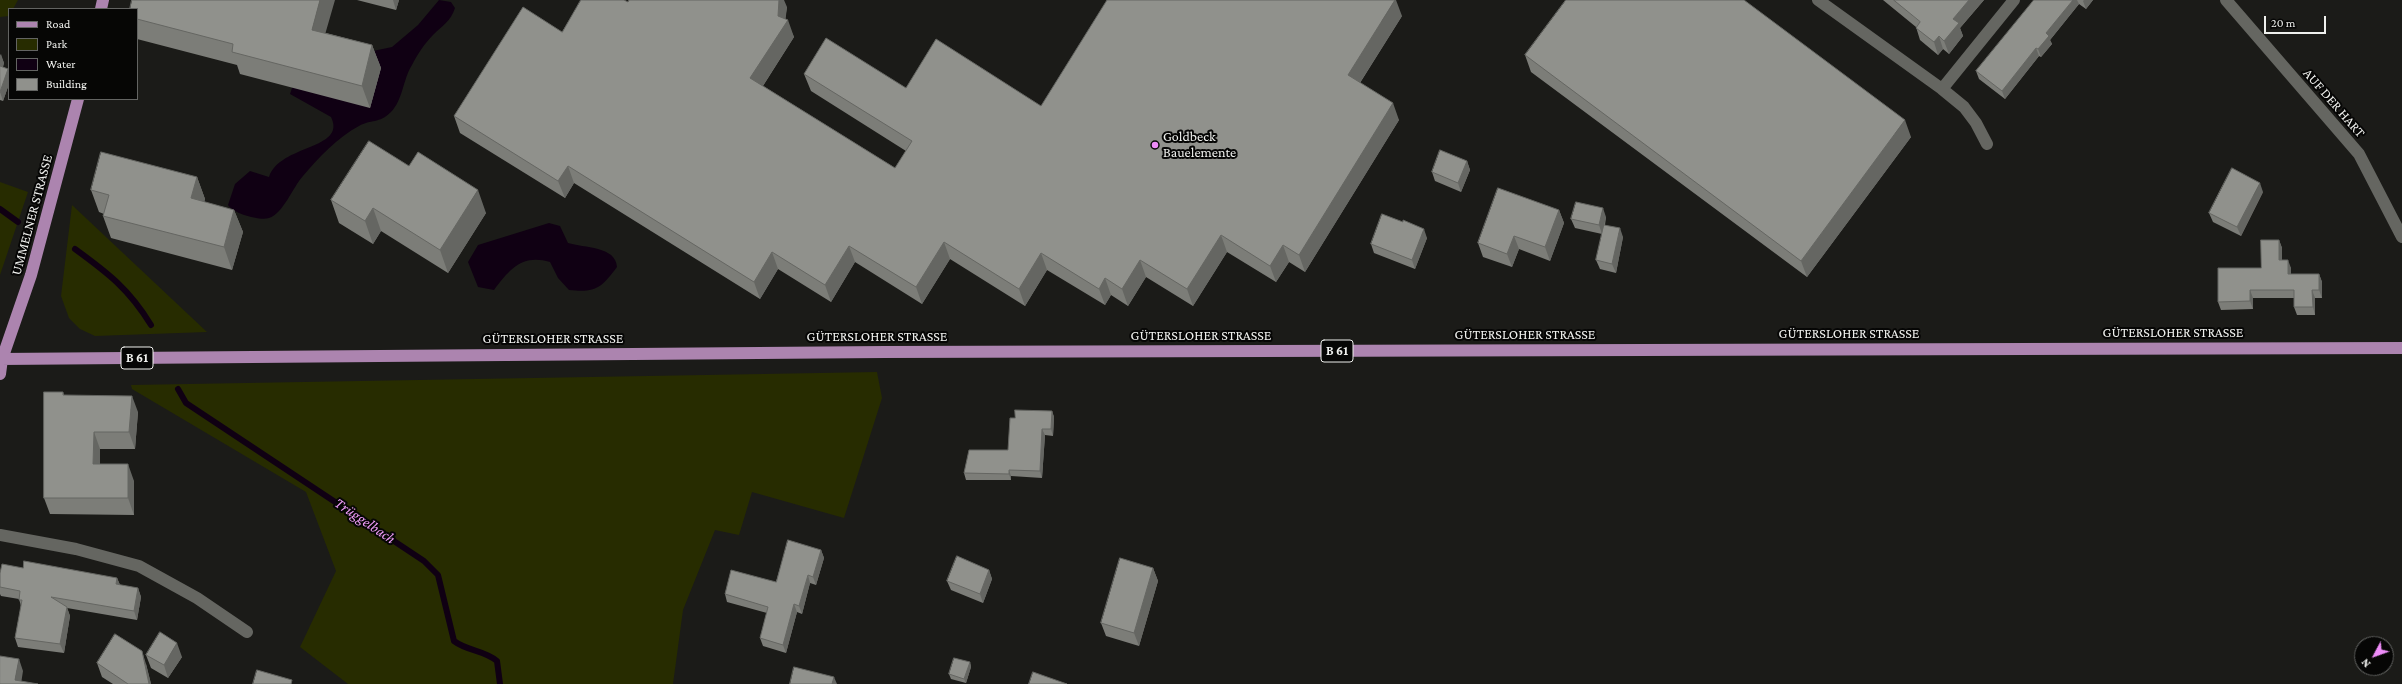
<!DOCTYPE html>
<html>
<head>
<meta charset="utf-8">
<style>
  body { margin:0 }
  #map { position:relative; width:2402px; height:684px; overflow:hidden; background:#1b1b18; font-family:"Crimson Pro",serif }
  canvas { display:block }
  .legend { position:absolute; left:8px; top:8px; width:130px; height:92px; box-sizing:border-box; background:#060605; border:1px solid #636462; margin:0; padding:5px 7px; list-style:none; font-size:12px; color:#eff0ed }
  .legend li { display:flex; align-items:center; gap:8px; height:20px }
  .legend b { width:20px; border:1px solid #636462 }
  .north { position:absolute; left:2354px; top:636px; width:40px; height:40px; box-sizing:border-box; background:#060605; border:1px solid #636462; border-radius:50%; rotate:229deg; font-size:11px; font-weight:700; line-height:16px; text-align:center; color:#eff0ed }
  .north::after { content:''; display:block; margin:auto; width:14px; height:18px; background:#ee8cf8; clip-path:polygon(50% 0,100% 100%,50% 72%,0 100%) }
  .scale { position:absolute; left:2264px; top:16px; width:62px; height:18px; box-sizing:border-box; border:2px solid #eff0ed; border-top:0; padding-left:5px; font-size:12px; line-height:14px; white-space:nowrap; color:#eff0ed; -webkit-text-stroke:3px #060605; paint-order:stroke }
</style>
</head>
<body>
<div id="map">
<canvas width="2402" height="684"></canvas>
<ul class="legend">
<li><b style="height:5px;background:#ac84af"></b>Road</li>
<li><b style="height:11px;background:#272c00"></b>Park</li>
<li><b style="height:11px;background:#100013"></b>Water</li>
<li><b style="height:11px;background:#90918c"></b>Building</li>
</ul>
<div class="north">N</div>
<div class="scale">20 m</div>
</div>
<script>
const ctx = document.querySelector('canvas').getContext('2d');
ctx.lineJoin = 'round';
function paint(path, color) {
  ctx.fillStyle = color;
  ctx.fill(path, 'evenodd');
}
function strokePath(path, color, width, dash) {
  ctx.strokeStyle = color;
  ctx.lineWidth = width;
  ctx.lineCap = dash ? 'butt' : 'round';
  ctx.setLineDash(dash || []);
  ctx.stroke(path);
}
function write(font, color, halo, rows, align = 'center') {
  ctx.font = font + ' "Crimson Pro",serif';
  ctx.lineWidth = 4;
  ctx.setLineDash([]);
  ctx.textBaseline = 'middle';
  ctx.strokeStyle = halo;
  ctx.fillStyle = color;
  for (const [text, x, y, turn = 0] of rows) {
    ctx.save();
    ctx.translate(x, y);
    ctx.rotate((+turn || 0) * Math.PI / 180);
    ctx.textAlign = isNaN(turn) ? turn : align;
    if (halo) ctx.strokeText(text, 0, 0);
    ctx.fillText(text, 0, 0);
    ctx.restore();
  }
}
paint(new Path2D(`
  M0,0H18L13,9H9V16L0,17Z
  M0,182L28,192L0,275Z
  M72,205L207,332L95,336L80,329L69,318L61,296Z
  M877,372L882,398L844,518L752,492L739,535L715,530L683,610L673,684H348L300,647L336,571L306,492L132,389L131,385Z`), '#272c00');
paint(new Path2D(`
  M439,0L451,2L455,8C451,21 442,26 433,35C425,43 417,55 412,65C403,79 403,100 391,112C379,124 371,119 359,126C338,137 318,158 303,176C293,187 283,214 269,218C260,221 234,214 228,205L235,184L250,171L269,177C280,144 347,150 331,117L290,94L292,88L373,51L392,47L418,25Z
  M549,223L560,226L568,243C584,248 616,246 617,267C601,288 596,293 569,290L558,278L550,262C522,254 510,269 494,290L478,287L468,262L478,245Z`), '#100013');
strokePath(new Path2D(`
  M0,209L18,222
  M75,249C108,273 129,289 151,325
  M178,389L186,403L424,561L438,575L454,641C467,651 484,650 497,661L500,684`), '#100013', 6);
strokePath(new Path2D(`
  M1818,0L1942,89L1964,107L1976,123L1987,144
  M2226,0L2359,154L2402,237
  M1942,89L2014,0
  M0,535L76,549L139,566L197,598L247,632`), '#656661', 12);
strokePath(new Path2D(`
  M101,9L103,0
  M0,359L885,352L2402,348
  M0,374L2,359L31,275L78,99`), '#ac84af', 12);
paint(new Path2D(`
  M357,0H399L396,10Z
  M1883,0H1984L1960,28L1963,36L1949,54L1943,49L1938,55L1920,40L1916,27Z
  M2034,0H2093L2086,9L2079,4L2050,40L2052,44L2041,57L2039,56L2005,99L1979,79L1976,71Z
  M628,2L787,7L785,19L794,37L763,86L895,168L906,151L811,91L804,74L1041,106L1402,16L1360,83L1399,120L1305,272L1289,262L1276,282L1227,252L1193,306L1146,277L1128,306L1111,295L1105,305L1047,270L1025,306L950,259L922,304L855,262L831,302L778,269L760,299L574,183L565,198L460,133L454,116L562,32Z
  M137,9L326,33L372,45L381,68L370,108L240,74L237,65L137,39Z
  M0,54L4,63L3,67L8,69L9,72V84L3,101L0,100Z
  M1525,55L1911,137L1807,277L1531,72Z
  M1467,161L1470,170L1461,192L1435,181L1432,172Z
  M409,166L486,213L448,273L381,231L373,244L339,223L331,200Z
  M197,177L205,199L204,202L234,210L243,232L232,270L111,238L103,216L104,214L99,212L91,190Z
  M2263,192L2241,236L2213,222L2209,213Z
  M1559,210L1564,223L1550,261L1519,249L1512,267L1483,257L1478,243Z
  M1606,217L1605,225L1623,237L1616,273L1600,269L1596,260L1602,234L1575,228L1571,219Z
  M1403,222L1427,238L1415,269L1374,253L1371,244Z
  M2279,240L2282,248V260L2291,268V274H2319L2322,282V298H2315V315H2297L2294,307V298H2253V309L2221,310L2218,302L2261,268Z
  M63,392L64,395L138,412L135,449H100V464L134,481V515L50,514L44,498Z
  M1052,411L1054,417L1053,436L1045,435L1042,478L1011,476V480H966L964,473L1008,450L1015,418Z
  M821,550L824,558L816,585L810,583L802,614L797,612L786,653L763,646L760,638L767,613L727,602L725,594L776,582Z
  M23,568L117,578L120,585L138,588L141,597L137,620L67,608L70,616L64,653L18,647L15,638L21,606L19,599L1,596L0,594V573Z
  M1153,568L1158,581L1139,646L1106,636L1101,623Z
  M989,570L992,579L983,603L951,590L947,581Z
  M146,655L182,657L168,678L151,668Z
  M970,662L971,667L966,683L951,679L949,674Z
  M97,663L146,664L151,684H113L102,677Z`), '#7c7d78');
paint(new Path2D(`
  M320,0H335L320,52L312,30Z
  M393,0H399L396,10Z
  M779,0H784L787,7L785,24L788,20L794,37L757,95L750,78Z
  M1395,0H1396L1402,16L1354,92L1348,75Z
  M1969,0H1984L1960,28L1963,36L1949,54L1944,41L1953,19Z
  M2073,0H2077L2079,4L2050,40L2052,44L2041,57L2038,49L2046,33Z
  M2084,0H2093L2086,9L2083,1Z
  M1939,36L1943,49L1938,55L1934,42Z
  M372,45L381,68L370,108L362,86Z
  M2036,48L2039,56L2005,99L2002,91Z
  M1,54L4,63L0,74V56Z
  M8,69L9,72V84L3,101L0,92Z
  M1393,103L1399,120L1305,272L1299,255Z
  M1905,120L1911,137L1807,277L1801,261Z
  M1467,161L1470,170L1461,192L1458,183Z
  M568,166L574,183L565,198L558,181Z
  M197,177L205,199L199,221L191,198Z
  M2260,183L2263,192L2241,236L2237,227Z
  M478,190L486,213L448,273L440,250Z
  M373,208L381,231L373,244L365,221Z
  M1603,208L1606,217L1602,234L1599,225Z
  M234,210L243,232L232,270L224,247Z
  M1559,210L1564,223L1550,261L1545,247Z
  M1620,228L1623,237L1616,273L1612,264Z
  M1424,229L1427,238L1415,269L1412,260Z
  M1221,235L1227,252L1193,306L1187,289Z
  M1514,236L1519,249L1512,267L1507,254Z
  M2279,240L2282,248V268L2279,260Z
  M944,242L950,259L922,304L916,287Z
  M1283,245L1289,262L1276,282L1270,266Z
  M849,246L855,262L831,302L825,285Z
  M772,252L778,269L760,299L754,282Z
  M1041,253L1047,270L1025,306L1019,289Z
  M1140,260L1146,277L1128,306L1122,289Z
  M2288,260L2291,268V282L2288,274Z
  M2319,274L2322,282V298L2319,290Z
  M1105,278L1111,295L1105,305L1099,289Z
  M2250,290L2253,298V309L2250,301Z
  M2312,290L2315,298V315L2313,307Z
  M132,396L138,412L135,449L129,432Z
  M1052,411L1054,417L1053,436L1051,429Z
  M1042,429L1045,435L1042,478L1040,471Z
  M94,432L100,449V481L93,464Z
  M128,464L134,481V515L128,498Z
  M1009,470L1011,476V480L1009,474Z
  M821,550L824,558L816,585L813,577Z
  M1153,568L1158,581L1139,646L1134,633Z
  M989,570L992,579L983,603L980,594Z
  M808,575L810,583L802,614L799,606Z
  M117,578L121,587L116,584Z
  M138,588L141,597L137,620L134,611Z
  M794,604L797,612L786,653L783,645Z
  M67,607L70,616L64,653L60,644Z
  M177,643L182,657L168,678L164,665Z
  M142,651L146,664L151,684H149Z
  M19,659L23,671L21,684L15,680Z
  M970,662L971,667L966,683L964,679Z
  M834,677L837,684H832Z`), '#656662');
const building = new Path2D(`
  M132,0H320L312,30L372,45L362,86L232,52L233,44L137,19V9H130Z
  M581,0H624L628,2L629,0H779L778,16L788,20L750,78L895,168L912,141L804,74L826,38L906,88L936,39L1041,106L1107,0H1395L1348,75L1393,103L1299,255L1283,245L1270,266L1221,235L1187,289L1140,260L1122,289L1105,278L1099,289L1041,253L1019,289L944,242L916,287L849,246L825,285L772,252L754,282L568,166L558,181L454,116L523,7L562,32Z
  M1566,0H1744L1905,120L1801,261L1525,55Z
  M1894,0H1969L1953,19L1959,23L1944,41L1939,36L1934,42L1916,28L1920,22Z
  M2034,0H2073L2046,33L2049,36L2038,49L2036,48L2002,91L1976,71Z
  M0,66L8,69L0,92Z
  M369,141L409,166L418,152L478,190L440,250L373,208L365,221L331,200Z
  M1440,150L1467,161L1458,183L1432,172Z
  M101,152L197,177L191,198L234,210L224,247L103,216L109,195L91,190Z
  M2232,168L2260,183L2237,227L2209,213Z
  M1498,188L1559,210L1545,247L1514,236L1507,254L1478,243Z
  M1576,202L1603,208L1599,225L1571,219Z
  M1382,214L1403,222V220L1424,229L1412,260L1371,244Z
  M1604,225L1620,228L1612,264L1596,260Z
  M2261,240H2279V260H2288V274H2319V290H2312L2313,307H2294V290H2250V301L2218,302V268H2261Z
  M44,392H63V395L132,396L129,432H94L93,464H128V498H44Z
  M1015,410L1052,411L1051,429H1042L1040,471L1009,470V474L964,473L969,450H1008L1010,418H1015Z
  M788,540L821,550L813,577L808,575L799,606L794,604L783,645L760,638L768,607L725,594L731,570L776,582Z
  M957,556L989,570L980,594L947,581Z
  M1120,558L1153,568L1134,633L1101,623Z
  M24,561L117,578L116,584L138,588L134,611L51,597L67,607L60,644L15,638L22,600H19L20,591L0,587V573L2,564L23,568Z
  M160,632L177,643L164,665L146,655Z
  M115,634L142,651L149,684H128L97,663Z
  M0,656L19,659L15,680L38,684H0Z
  M954,658L970,662L964,679L949,674Z
  M794,667L834,677L832,684H790Z
  M257,670L292,680L291,684H253Z
  M1033,672L1067,684H1029Z`);
paint(building, '#90918c');
strokePath(building, '#656662', 1);
for (const [x, y, r, color] of [
  [1155,145,4,"#ee8cf8"]
]) {
  const dot = new Path2D();
  dot.arc(x, y, r, 0, 2 * Math.PI);
  ctx.fillStyle = color;
  ctx.fill(dot);
  strokePath(dot, '#060605', 1.5);
}
for (const [x, y, w] of [
  [1337,351,32],
  [137,358,32]
]) {
  const box = new Path2D();
  box.roundRect(x - w / 2, y - 11, w, 22, 3);
  ctx.fillStyle = '#060605';
  ctx.fill(box);
  strokePath(box, '#eff0ed', 1);
}
write('bold 13px', '#eff0ed', null, [
  ["B 61",1337,351],
  ["B 61",137,358]
]);
write('14px', '#eff0ed', '#060605', [
  ["AUF DER HART",2334,103,49],
  ["UMMELNER STRASSE",32,215,-75],
  ["GÜTERSLOHER STRASSE",2173,333],
  ["GÜTERSLOHER STRASSE",1849,334],
  ["GÜTERSLOHER STRASSE",1525,335],
  ["GÜTERSLOHER STRASSE",1201,336],
  ["GÜTERSLOHER STRASSE",877,337],
  ["GÜTERSLOHER STRASSE",553,339]
]);
write('14px', '#eff0ed', '#060605', [
  ["Goldbeck",1163,137],
  ["Bauelemente",1163,153]
], 'left');
write('italic 15px', '#ef9cf8', '#060605', [
  ["Trüggelbach",365,521,34]
]);
</script>
</body>
</html>
